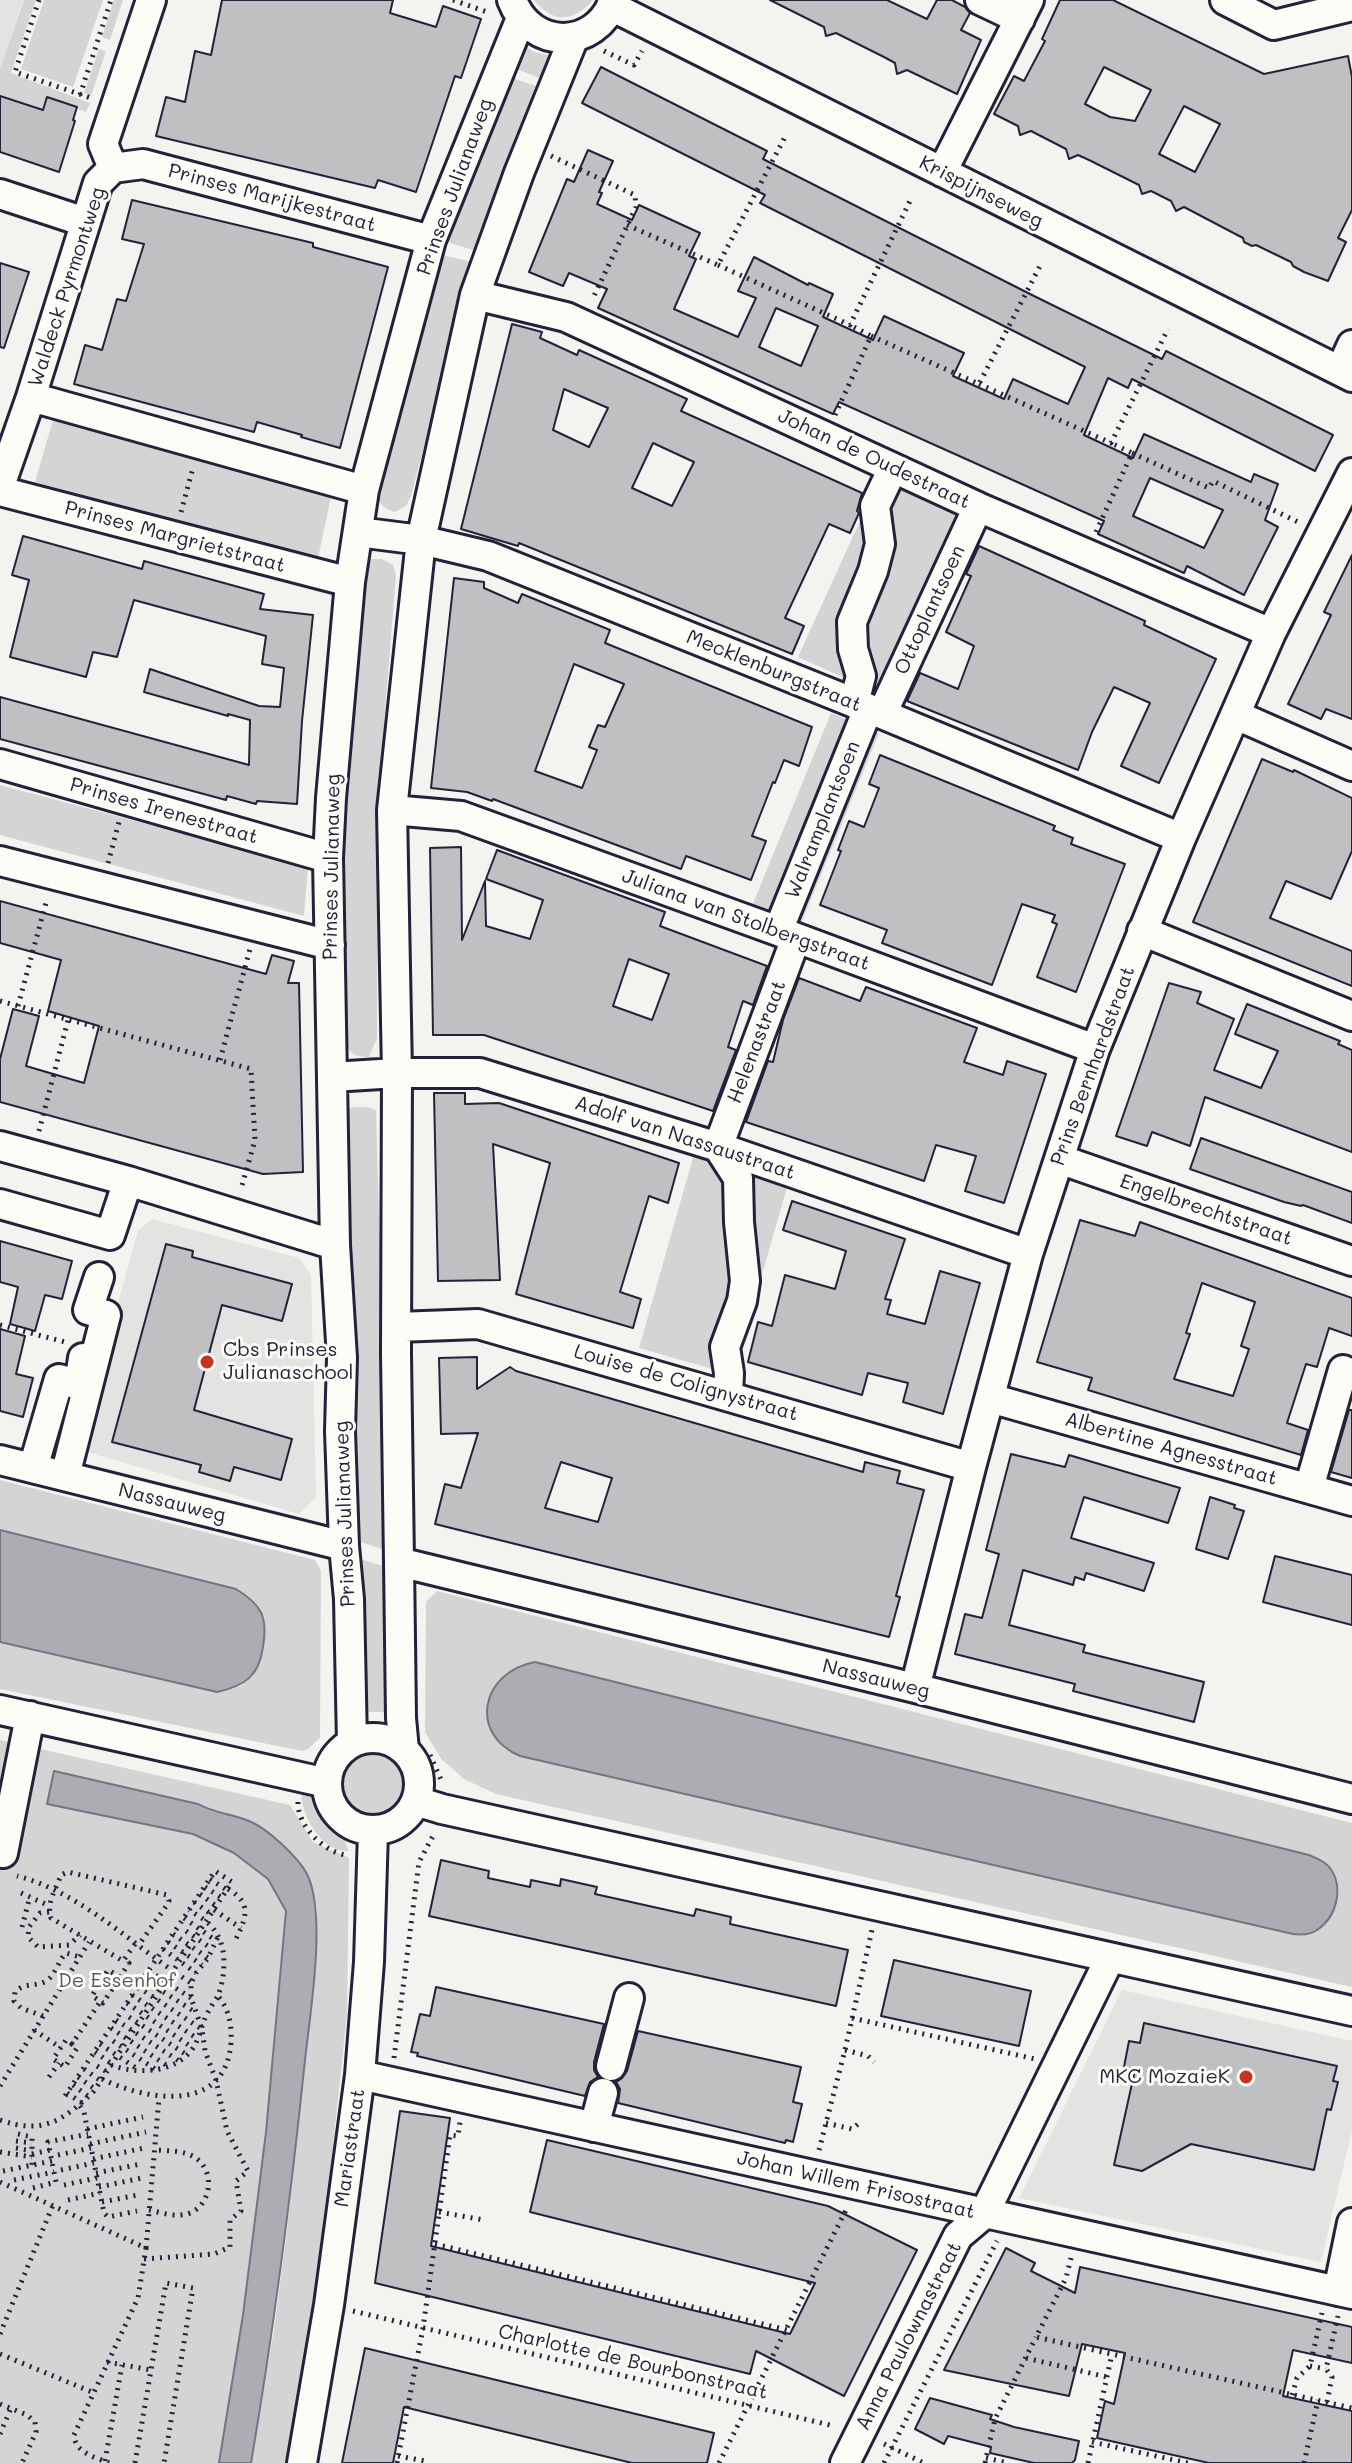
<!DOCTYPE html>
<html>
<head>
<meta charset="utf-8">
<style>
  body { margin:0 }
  canvas { display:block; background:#f4f3ef }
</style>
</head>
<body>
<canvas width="1352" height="2463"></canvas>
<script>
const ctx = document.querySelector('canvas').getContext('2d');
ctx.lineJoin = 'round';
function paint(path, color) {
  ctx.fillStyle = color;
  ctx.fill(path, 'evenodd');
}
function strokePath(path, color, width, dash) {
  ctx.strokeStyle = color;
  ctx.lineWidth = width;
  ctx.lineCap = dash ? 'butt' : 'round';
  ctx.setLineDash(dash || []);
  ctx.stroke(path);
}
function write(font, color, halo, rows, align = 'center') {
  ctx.font = font + ' Mali,sans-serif';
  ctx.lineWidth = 6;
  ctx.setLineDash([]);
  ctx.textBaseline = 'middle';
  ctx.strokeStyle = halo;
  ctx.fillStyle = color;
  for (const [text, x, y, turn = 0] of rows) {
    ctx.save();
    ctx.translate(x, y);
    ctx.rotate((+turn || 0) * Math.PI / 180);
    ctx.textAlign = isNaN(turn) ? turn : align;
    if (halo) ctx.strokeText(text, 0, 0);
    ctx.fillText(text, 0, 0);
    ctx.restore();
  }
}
paint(new Path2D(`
  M0,0H23L0,71Z
  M152,1219L299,1258L311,1275L316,1497L299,1514L77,1449L138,1231Z
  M1122,1990L1352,2041V2130L1321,2262L1019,2198Z`), '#e4e3e2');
paint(new Path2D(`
  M24,0H36L11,73L90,103L86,112L47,97L43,110L0,95V69Z
  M44,0H103L73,87L21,69Z
  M114,0H123L110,40L102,37Z
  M534,0H593C574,22 553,24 534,0Z
  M519,42L534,52L557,57L547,81L509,66Z
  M99,49L106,51L91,96L84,93Z
  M503,75L536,86L543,91L481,246L473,250L450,243L446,237Z
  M438,254L472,262L411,496L406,506L395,512C382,508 379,503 375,491Z
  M53,420L331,497L318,558L35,482Z
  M881,475L967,514L884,696L798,657Z
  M370,559H382L393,565L396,575L378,799L377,1038L369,1057C356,1057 351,1055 345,1043L341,798L363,567Z
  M831,713L879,733L800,926L752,906Z
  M0,785L308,867L304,916L0,835Z
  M353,1107H367L376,1110L383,1355L392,1552L354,1540L343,1121L346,1111Z
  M696,1147L790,1177L733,1375L639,1348Z
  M0,1480L315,1560L321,1571L320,1738L308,1749L302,1751L0,1689V1642L217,1692C225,1690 235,1689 242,1685C255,1676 271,1631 263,1615C258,1604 246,1595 236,1589L0,1530Z
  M354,1557L393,1569L394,1712H360Z
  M437,1591L1352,1823V1987L496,1794L464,1779L452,1768L442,1760L425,1732L426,1602ZM535,1662L1309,1855C1347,1872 1343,1904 1316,1931L520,1756L504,1749L498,1741Z
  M0,1740L290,1805L313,1842L349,1858L347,2015L317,2294L285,2463H251L274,2329L287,2230L307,2035L317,1927V1906L297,1861L274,1838L252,1822L208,1810L198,1804L54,1771L48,1804L193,1834L234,1853L268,1879L286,1911L266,2132L243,2315L219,2463H0Z
  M342 1785a31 31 0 1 1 62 0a31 31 0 1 1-62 0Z
  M302,1790L313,1798L326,1819L344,1839L349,1851C323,1854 298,1813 302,1790Z`), '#d5d4d5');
const water = new Path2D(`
  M0,1530L236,1589C262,1605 268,1617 263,1647C259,1676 245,1686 217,1692L0,1642Z
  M535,1662L1309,1855C1316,1858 1325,1861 1330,1868C1344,1887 1337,1917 1317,1930C1310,1935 1301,1935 1293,1934L520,1756C468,1734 481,1672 535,1662Z
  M54,1771L198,1804C214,1813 232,1814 249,1821C267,1828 298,1857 307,1874C327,1914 310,2014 305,2060C291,2196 274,2328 251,2463H219L243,2315L266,2132L286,1911L268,1879L234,1853L193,1834L47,1804Z`);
paint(water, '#acacb2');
strokePath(water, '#757582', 2);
const building = new Path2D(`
  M222,0H393L390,13L436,27L443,6L481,19L461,78L455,76L416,192L378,180L375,188L156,136L166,97L185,102L195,51L211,55Z
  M770,0H887L927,19L937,0H952L965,7L970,13L961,30L981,40L957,94L907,70L897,74L895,63L884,57L836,33L826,36L824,27Z
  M1060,0H1113L1264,74L1348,56L1352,77V210L1338,238L1346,242L1328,281L1304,272L1293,266L1291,262L1256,245L1252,246L1244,242L1243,238L1184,207L1176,211L1171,201L1151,191L1142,194L1139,185L1089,160L1078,155L1069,159L1066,149L1031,131L1020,135L1018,126L994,114L1014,76L1024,81L1045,41L1042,39ZM1104,67L1151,90L1135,121L1110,117L1085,104ZM1184,106L1220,124L1195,172L1159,154Z
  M601,67L767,151L763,159L1034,296L1162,359L1166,351L1333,435L1315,471L1132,379L1128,388L1108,378L1084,435L1133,458L1144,434L1251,482L1254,474L1278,484L1265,520L1278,527L1244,595L1187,566L1184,573L1098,534L1104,521L839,402L833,414L598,308L607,289L569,273L563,286L529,272L567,179L574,182L588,150L613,161L599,192L602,193L597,204L632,220L639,205L700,233L689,256L696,259L674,309L738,337L756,298L738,291L754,257L808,285L809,283L833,294L823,317L873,340L884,316L964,353L953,376L1004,399L1013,379L1068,404L1085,367L760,203L765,195L582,103ZM776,308L818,326L801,366L759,347ZM1150,478L1223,510L1204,548L1133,516Z
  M0,96L43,110L47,97L77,107L73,120L75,121L59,172L0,152Z
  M132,200L313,243V247L388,267L340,448L301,437L302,435L257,422L254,432L74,384L85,345L102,350L117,299L126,301L144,244L122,239Z
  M0,263L29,272L4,348L0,347Z
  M512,324L542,332L540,338L577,355L579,350L687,399L681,411L862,493L857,511L859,513L850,533L829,524L785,618L804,626L792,654L519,543L518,546L461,529ZM564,389L608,408L589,447L553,430ZM653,443L694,462L672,506L632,488Z
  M23,536L142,569L144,561L264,594L260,609L313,615L302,721L297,804L257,801L256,804L227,796L226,800L0,739V697L249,765L250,720L228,714V716L144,692L150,669L259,706L280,707L284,668L262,664L266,636L134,600L117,657L93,652L86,677L10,657L29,580L12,575Z
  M979,546L1145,621L1144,625L1216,659L1159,783L1121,766L1150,703L1114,687L1092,732L1078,770L907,701L920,673L958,689L974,646L946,632L971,576L966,574Z
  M1352,555V719L1326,709L1321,719L1288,704L1331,615L1324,612Z
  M454,578L484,582V588L518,603L522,594L610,630L605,643L812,727L799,766L784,760L775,783L773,782L752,836L766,841L751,880L686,856L681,869L493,799L492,801L467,792L431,788ZM574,664L624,684L605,727L598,725L589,747L597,750L582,788L535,771Z
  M880,755L1055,826L1053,830L1073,838L1071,844L1125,864L1076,992L1037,977L1057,924L1052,922L1055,915L1022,904L992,985L882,943L887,930L820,905L841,851L838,850L849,821L864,827L879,788L869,784Z
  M1262,759L1293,772L1294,770L1352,798V851L1331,899L1286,881L1270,918L1352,951V986L1193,922Z
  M461,847L462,940L485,881L486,926L530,939L543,900L486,879L497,850L665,912L660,926L767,966L753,1005L743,1001L728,1047L736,1050L713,1111L484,1035H433L430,848ZM629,959L669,974L652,1020L613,1006Z
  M0,901L266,974L272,955L294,961L288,983H299L303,1172L263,1174L0,1102V1059L13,1009L39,1016L26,1066L84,1083L99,1026L48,1011L61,960L0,943Z
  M799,978L860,1001L866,987L977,1028L964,1062L1003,1075L1007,1061L1046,1074L1004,1203L965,1191L976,1156L936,1145L924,1181L746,1122L768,1061L773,1062L783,1020Z
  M1169,983L1201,992L1197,1003L1234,1019L1214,1070L1261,1088L1278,1051L1235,1034L1247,1004L1340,1041L1338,1044L1352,1050V1152L1205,1097L1190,1146L1152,1132L1147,1146L1116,1136Z
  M434,1093H465V1104L499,1103L679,1163L668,1203L649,1196L620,1292L641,1299L633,1328L516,1294L550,1163L493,1144L500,1280L438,1281Z
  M1201,1138L1352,1192V1223L1303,1205L1301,1206L1284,1202L1190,1169Z
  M792,1201L905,1239L885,1299L891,1300L887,1314L925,1324L940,1271L980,1283L943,1414L903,1402L908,1383L868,1373L862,1395L748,1362L758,1322L772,1326L785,1275L835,1289L846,1251L783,1230Z
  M1080,1220L1135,1236L1140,1222L1352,1298V1336L1329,1328L1317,1367L1306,1364L1287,1423L1308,1430L1301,1455L1088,1390L1092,1378L1037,1362ZM1202,1283L1255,1302L1241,1346L1249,1349L1233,1396L1174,1379L1190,1334L1186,1333Z
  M0,1241L72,1261L62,1299L45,1295L35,1331L10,1324L18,1287L0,1282Z
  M166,1244L193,1251L192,1257L292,1284L282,1321L222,1305L194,1410L292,1439L281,1480L234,1467L230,1481L199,1472L201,1465L112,1442Z
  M0,1329L25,1336L16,1374L33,1378L23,1417L0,1411Z
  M477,1357V1389L510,1367L516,1371L863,1472L865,1462L900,1471L897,1483L924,1490L896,1596L900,1597L889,1637L435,1524L445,1484L461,1488L478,1433L441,1434L439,1358ZM561,1462L612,1478L598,1522L545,1508Z
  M1349,1410H1352V1478L1331,1472Z
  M1011,1454L1065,1467L1069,1455L1180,1488L1168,1523L1084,1497L1071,1538L1154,1563L1144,1591L1086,1573L1084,1580L1075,1577L1073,1585L1023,1570L1009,1625L1085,1645L1083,1652L1204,1682L1194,1722L1073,1691L1075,1684L955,1654L965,1614L982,1618L999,1554L986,1550Z
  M1210,1497L1235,1505L1234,1508L1244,1511L1228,1559L1196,1549Z
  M1275,1556L1352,1575V1625L1263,1602Z
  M441,1860L489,1871L488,1878L530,1887L531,1880L560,1886L561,1879L597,1887L595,1894L694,1916L696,1909L731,1917L730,1924L848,1950L836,2006L429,1916Z
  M894,1960L1031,1991L1019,2046L881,2016Z
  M436,1987L604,2024L594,2062V2070L598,2077L590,2082L585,2096L417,2056L418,2053L411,2052L420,2014L430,2016Z
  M1144,2023L1337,2066L1333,2081L1338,2082L1331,2110L1327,2109L1314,2170L1191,2144L1142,2171L1114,2165L1135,2070L1124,2067L1129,2041L1140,2043Z
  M638,2031L801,2067L793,2102L802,2104L793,2142L786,2140L785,2143L618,2103L620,2089L616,2082L622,2078L627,2071Z
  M400,2111L450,2118L431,2246L790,2334L815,2283L530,2212L547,2140L828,2206L917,2250L844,2396L756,2351L750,2374L375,2283Z
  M1006,2248L1035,2263L1031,2271L1075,2293L1080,2267L1352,2327V2363L1293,2350L1283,2396L1352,2411V2463H1209L1097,2438L1105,2401L1114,2404L1125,2353L1082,2344L1069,2396L944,2370Z
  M365,2348L714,2433L707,2463H632L404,2407L393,2463H342Z
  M930,2398L992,2415L990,2419L1014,2427L1079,2441L1075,2460L1072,2463H1034L990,2453L991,2447L948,2436L944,2444L915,2429Z`);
paint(building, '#c0bfc2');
strokePath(building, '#22223b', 2);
const minor = new Path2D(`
  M512,0C531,50 595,51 614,0
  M980,0L1020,19
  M1225,0L1274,25L1352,6
  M611,6L1352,377
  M113,168L143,164L431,240
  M113,168L103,144L151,0
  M942,172L1029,0
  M0,194L85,222
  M475,295L566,317L978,507L1271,633
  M1340,371L1352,345
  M31,397L364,490
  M0,486L31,397L98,183L113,168
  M0,491L350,582
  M358,532L421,540L488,556L882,714L1181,838
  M854,703L861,676L853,649L852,622L873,571L880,544L875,506L893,468
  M882,714L978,507
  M1236,715L1352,766
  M0,764L328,858
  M392,810L461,816L778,931L1095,1049
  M0,861L330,945
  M778,931L868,709
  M1142,931L1352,1016
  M332,1077L397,1073H480L718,1147L1028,1254
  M0,1146L128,1181L335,1245
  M1059,1159L1352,1261
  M0,1204L110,1235L128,1181
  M397,1327L478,1324L971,1467
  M728,1395L729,1373L725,1347L742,1301L745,1281L739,1222L738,1178L718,1147L796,938
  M990,1398L1352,1501
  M0,1460L344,1546
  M33,1468L59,1379L79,1385L83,1358
  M65,1476L106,1315L88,1310L99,1277
  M1309,1488L1343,1370L1352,1374
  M399,1562L915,1688L1352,1799
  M915,1688L971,1467L1028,1254L1095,1049L1181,838L1271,633L1352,473
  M0,1710L327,1783
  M327 1784a46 46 0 1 1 92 0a46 46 0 1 1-92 0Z
  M352,1743L349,1599L344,1546L340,1431L342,1358L335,1245L328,858L331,798L350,582L364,490L431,240L521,18
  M404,1750L401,1718L399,1562L396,1354L397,1073L392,810L421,540L475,295L519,173L574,37
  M416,1801L442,1809L1352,2011
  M0,1852L3,1853L30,1716
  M611,2066L629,1998
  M360,2075L1352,2294
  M594,2127L603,2093
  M1338,2291L1352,2223
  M302,2463L329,2305L360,2075L369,1962L373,1831
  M845,2463L958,2236L984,2214L1110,1958`);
strokePath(minor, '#22223b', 34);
strokePath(new Path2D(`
  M39,0L15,72L94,99
  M453,0L490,13
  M604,51L634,65L642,51
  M80,95L111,0
  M551,156L635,195L636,207L594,296
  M627,225L718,265L785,137
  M718,265L850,325L910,201
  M871,336L979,384L1040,266
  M979,384L1111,443L1168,329
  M835,415L871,336L850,325
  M1132,453L1209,488L1213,481L1298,522
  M181,512L193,468
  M1096,532L1132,453L1111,443
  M108,863L119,822
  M0,1001L251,1069L255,1140L241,1189
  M18,1006L47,899
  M220,1060L250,949
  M39,1131L68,1020
  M0,1325L65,1342
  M430,1755L442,1782
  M298,1802C297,1825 324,1853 347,1855
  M210,1879L227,1890
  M205,1887L222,1898
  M228,1889C254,1904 245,1920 235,1941
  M21,1893L50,1906
  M200,1894L216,1906
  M194,1902L211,1914
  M214,1910L241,1928
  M49,1912L40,1913L29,1927L28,1937L38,1947L69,1945L80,1935
  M184,1918L215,1940
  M22,1927L30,1896
  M186,1931L212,1949
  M173,1934L208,1958
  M168,1942L202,1965
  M135,1944L123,1961L51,1918C46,1903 56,1889 61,1875L68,1872L167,1895L169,1901L167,1905L138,1946
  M163,1949L196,1973
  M149,1971L191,1998
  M120,1977L108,1970L92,1996L103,2003L129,1963L123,1961
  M143,1979L195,2012
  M138,1987L200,2028
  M132,1995L198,2039
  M127,2003L193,2048
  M43,2016L21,2008L14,2001L15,1992C24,1982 36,1987 46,1981C56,1975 58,1961 66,1953L80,1957
  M129,2017L187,2055
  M852,2018L1035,2059
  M116,2020L179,2061
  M111,2028L169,2067
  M34,2030L61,2048
  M113,2041L155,2069
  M72,2044L66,2040L53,2059L65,2067L77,2048L72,2044L100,2002
  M100,2044L139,2070
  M845,2050L868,2056L874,2062
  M95,2052L112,2064
  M394,2058L419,1862L434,1834
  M111,2065C138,2075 176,2073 193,2048C199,2039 201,2028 205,2018C209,2010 213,2003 218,1996
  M97,2066L107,2072
  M84,2069L101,2081
  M49,2077L59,2063
  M78,2077L95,2089
  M102,2079C148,2101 226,2114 231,2042C232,2025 229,2009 218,1996C226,1974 228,1944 211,1926C205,1919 196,1915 189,1910
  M73,2085L88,2096
  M0,2086L89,1942
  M67,2093L82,2103
  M65,2096L215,1871L232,1882L173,1971L191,1983
  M80,2106L84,2112L104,2213L108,2217L137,2211
  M0,2120C43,2135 63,2121 94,2091L173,1971C126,1938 74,1890 17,1876
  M826,2123L852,2129L858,2124
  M87,2129L143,2117
  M18,2134L32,2137V2165
  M16,2141L32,2143
  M90,2144L146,2132
  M16,2148L32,2151
  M819,2150L845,2050L872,1930
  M0,2152L32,2157
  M32,2154L50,2150
  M58,2155L91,2148
  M93,2159L144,2148
  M61,2170L94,2163
  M3,2171L52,2161
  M96,2173L141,2164
  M14,2180L54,2172
  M0,2182L146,2248L138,2298L74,2435C75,2453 95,2457 109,2463
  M64,2185L97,2178
  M99,2187L142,2178
  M33,2188L56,2182L48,2142L88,2134
  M68,2200L100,2193
  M102,2202L138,2195
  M149,2210C159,2212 170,2216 180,2215C209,2214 218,2175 197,2159C186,2150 168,2151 155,2150
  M439,2212L484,2220
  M435,2244L787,2330
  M146,2248L159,2098
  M1071,2258L1066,2278L1036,2337L1352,2408
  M144,2259L214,2254L230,2247V2220L241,2211L236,2181L248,2171L227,2131L216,2080L205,2051L202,2029L191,1998V1983L196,1973L208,1958L218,1937
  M353,2311L834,2426
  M0,2334L53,2205
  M0,2354L92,2392
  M1026,2358L1107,2377
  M107,2362L151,2370
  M1310,2366L1326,2369
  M1292,2395L1297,2378L1310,2366L1322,2313
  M1327,2402L1332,2377L1326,2369L1338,2316
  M0,2404L27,2415L35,2422L36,2432L22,2463
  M0,2434L11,2408
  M1092,2442L1188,2463
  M884,2444L924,2463
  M398,2456L425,2461
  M986,2458L1009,2463
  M105,2461L122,2365
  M135,2463L166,2283L193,2288L164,2463
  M397,2463L423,2328L450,2135L458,2136L460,2122
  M719,2463L848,2206
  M884,2463L997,2241
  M985,2463L995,2419L1036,2337
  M1088,2463L1112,2354
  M1304,2463L1318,2400`), '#22223b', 5, [2, 6]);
strokePath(minor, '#fdfcf7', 28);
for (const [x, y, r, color] of [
  [207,1362,8,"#c8321e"],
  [1246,2077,8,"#c8321e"]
]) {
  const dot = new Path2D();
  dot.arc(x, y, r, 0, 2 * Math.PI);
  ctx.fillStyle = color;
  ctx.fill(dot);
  strokePath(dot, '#fdfcf7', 3);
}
write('20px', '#22223b', '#fdfcf7', [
  ["Prinses Julianaweg",455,187,-70],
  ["Krispijnseweg",981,192,27],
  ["Prinses Marijkestraat",272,198,15],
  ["Waldeck Pyrmontweg",67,287,-72],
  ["Johan de Oudestraat",874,459,25],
  ["Prinses Margrietstraat",175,537,15],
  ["Ottoplantsoen",930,610,-65],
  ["Mecklenburgstraat",774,671,22],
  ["Prinses Irenestraat",164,811,16],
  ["Walramplantsoen",823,820,-68],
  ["Prinses Julianaweg",332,867,-89],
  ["Juliana van Stolbergstraat",746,920,20],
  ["Helenastraat",757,1042,-69],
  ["Prins Bernhardstraat",1093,1066,-70],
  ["Adolf van Nassaustraat",685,1138,18],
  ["Engelbrechtstraat",1206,1210,19],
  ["Louise de Colignystraat",686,1383,16],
  ["Albertine Agnesstraat",1171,1449,16],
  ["Nassauweg",172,1503,14],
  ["Prinses Julianaweg",345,1514,-92],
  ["Nassauweg",876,1679,14],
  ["Mariastraat",350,2148,-82],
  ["Johan Willem Frisostraat",856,2185,13],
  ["Anna Paulownastraat",909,2336,-63],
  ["Charlotte de Bourbonstraat",633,2362,13]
]);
write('20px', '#22223b', '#fdfcf7', [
  ["Cbs Prinses",223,1350],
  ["Julianaschool",223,1373],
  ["MKC MozaieK",1230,2077,"right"]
], 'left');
write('20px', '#585769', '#fdfcf7', [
  ["De Essenhof",117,1981]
]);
</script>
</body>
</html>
